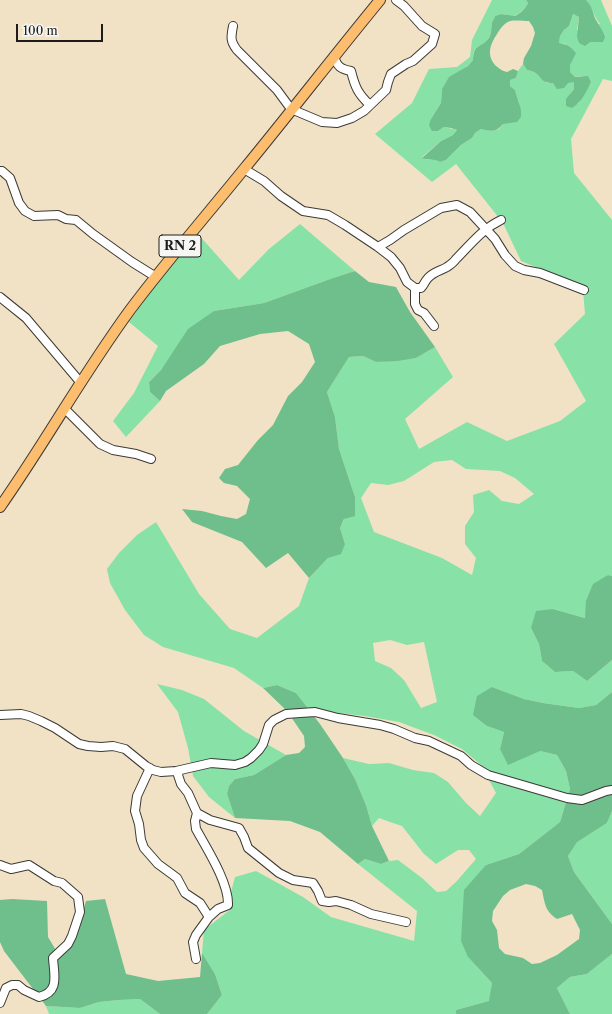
<!DOCTYPE html>
<html>
<head>
<meta charset="utf-8">
<style>
  body { margin:0 }
  #map { position:relative; width:612px; height:1014px; overflow:hidden; background:#f1e2c6; font-family:"Libre Caslon Text",serif }
  canvas { display:block }
  .scale { position:absolute; left:16px; top:24px; width:87px; height:18px; box-sizing:border-box; border:2px solid #1c1c1c; border-top:0; padding-left:5px; font-size:12px; line-height:14px; white-space:nowrap; color:#1c1c1c; -webkit-text-stroke:3px #f6f6f2; paint-order:stroke }
</style>
</head>
<body>
<div id="map">
<canvas width="612" height="1014"></canvas>
<div class="scale">100 m</div>
</div>
<script>
const ctx = document.querySelector('canvas').getContext('2d');
ctx.lineJoin = 'round';
function paint(path, color) {
  ctx.fillStyle = color;
  ctx.fill(path, 'evenodd');
}
function strokePath(path, color, width, dash) {
  ctx.strokeStyle = color;
  ctx.lineWidth = width;
  ctx.lineCap = dash ? 'butt' : 'round';
  ctx.setLineDash(dash || []);
  ctx.stroke(path);
}
function write(font, color, halo, rows, align = 'center') {
  ctx.font = font + ' "Libre Caslon Text",serif';
  ctx.lineWidth = 3;
  ctx.setLineDash([]);
  ctx.textBaseline = 'middle';
  ctx.strokeStyle = halo;
  ctx.fillStyle = color;
  for (const [text, x, y, turn = 0] of rows) {
    ctx.save();
    ctx.translate(x, y);
    ctx.rotate((+turn || 0) * Math.PI / 180);
    ctx.textAlign = isNaN(turn) ? turn : align;
    if (halo) ctx.strokeText(text, 0, 0);
    ctx.fillText(text, 0, 0);
    ctx.restore();
  }
}
paint(new Path2D(`
  M492,0H526L528,3C525,9 521,13 514,16L501,14L495,16C495,17 493,21 492,22C491,27 492,33 489,38C482,49 473,42 473,60L468,66L449,78L442,89L441,103L431,119L438,131L444,127L457,130L453,135L441,141L422,157L428,160L434,159L440,162L446,160L461,145L472,138L475,133L481,129L493,131L499,129L519,103L515,90L510,86V80L516,78L518,71L523,64L527,70C536,71 541,77 547,83L574,82V89L570,94L578,104L591,82L582,76L575,77L570,72V65L566,44L559,43L560,36L564,30L569,26L573,14L579,17L577,30L600,24C594,17 592,7 586,0H601L612,26V81L603,79L571,139L574,173L612,220V576L608,575L587,601L586,618L553,609L531,628L539,644L542,661L555,672L573,671L587,681L612,660V692L596,705L579,708L543,703L524,699L492,687L487,726L504,732L500,749L540,751L557,755L566,771L570,789L560,822L519,854L486,865L468,957L492,983L490,1001L456,1010V1014H207L222,995L215,974L202,953L204,930L231,909V892L235,877L256,871L303,897L331,917L414,941L417,911L358,864L365,859L381,864L389,861L398,860L422,878L437,892L446,891L456,882L476,859L469,850H458L436,864L424,854L402,826L390,822L379,818L372,826L366,805L355,779L343,758L369,764L389,763L413,770L434,773L448,782L466,803L480,816L496,793L481,765L462,749L434,735L399,722L365,716L330,712L307,708L296,693L277,685L263,688L234,668L163,647L144,635L125,610L110,583L107,569L119,553L137,535L156,522L199,594L230,629L257,638L299,606L309,578L328,558L345,544L340,528L355,497L339,449L335,417L327,392L349,357L363,356L376,362L416,358L435,347L453,377L405,419L419,449L467,422L507,441L560,421L586,401L554,344L585,314L583,290L577,284L521,261L503,223L456,164L432,182L375,134L412,103L429,69L457,67L470,57L472,40ZM452,460L466,469L500,471L515,478L534,494L519,504L502,501L489,490L473,495L474,512L465,526V544L476,558L472,575L442,558L374,532L361,498L371,483L388,485L404,481L434,462ZM390,640L407,645L424,642L437,702L421,708L404,680L391,668L375,661L373,643Z
  M300,224L355,271L333,278L264,303L214,311L171,356L161,370L149,382L150,392L160,401L126,437L113,421L134,393L158,346L129,322L153,288L197,233L239,280L269,249Z
  M157,684L182,690L204,699L244,731L286,755L254,775L235,779L229,786L227,794L235,818L209,797L193,776L188,748L178,712Z
  M612,811V924L574,872L568,856L576,842L607,823Z
  M612,954V1014H570L557,988L570,977L587,974Z
  M140,999L160,1014H49L46,1006L80,1008L99,1002L119,1000Z`), '#88e1a7');
paint(new Path2D(`
  M526,0H586C593,7 592,12 596,20C599,25 603,31 605,37L603,42H590L585,46L579,43L577,37L579,17L573,14L569,26L564,30L560,36L559,43C567,44 571,47 576,53L570,65V72L575,77L588,76L591,82C586,92 582,102 572,108L566,106V99L574,89V82L568,83L564,88L557,89L553,83C537,83 543,72 527,70L523,64L524,58L531,46L535,33L533,27L529,21C524,21 516,20 510,21C504,23 500,29 497,34C490,45 486,55 496,66C500,69 502,71 507,72L513,69L518,71L516,78L510,80V86L515,90L521,110V117L517,122L503,124C495,133 492,131 481,129L475,133L472,138L461,145L446,160L440,162C433,158 429,161 422,158L441,141L453,135L457,130L451,128L444,127L438,131H432L429,125L431,119L441,103L442,89L449,77L468,66L473,60C474,42 481,49 489,38C492,33 491,27 492,22C493,21 495,17 495,16L501,14L515,16C521,13 525,9 528,3Z
  M355,271L369,282L396,287L410,312L435,347L416,358L397,361L376,362L363,356L349,357L327,392L335,417L339,449L355,497V516L344,519L340,528L345,544L341,554L328,558L309,578L288,553L266,568L242,542L192,522L182,509L202,511L221,516L237,519L246,514L250,499L237,486L224,483L219,478L225,469L238,465L258,440L273,425L288,396L302,382L315,362L309,344L288,331L260,334L220,346L204,364L166,391L160,401L150,392L149,382L161,370L188,329L214,311L264,303L333,278Z
  M608,575L612,576V660L587,681L573,671L555,672L542,661L539,644L531,628L536,611L553,609L585,618L586,601L593,584Z
  M277,685L296,693L320,724L343,758L355,779L366,805L372,826L389,861L381,864L365,859L358,864L320,832L290,821L235,818L227,794L229,786L235,779L254,775L286,755L299,753L305,747L304,736L287,711L263,688Z
  M492,687L524,699L543,703L579,708L596,705L612,692V811L607,823L577,842L568,856L574,872L612,924V954L587,974L570,977L557,988L570,1014H456V1010L489,1001L492,983L468,957L461,941L464,890L486,865L519,854L560,822L570,789L566,771L557,755L540,751L508,765L500,749L504,732L487,726L473,715L477,696ZM526,884L535,886L542,890C545,904 545,911 557,919L572,914L580,930L579,939L557,955L540,963L532,964L523,958L505,954L499,948L497,930L492,921L493,911L503,896L510,890Z
  M12,899L47,901L48,937L60,957L75,939L86,901L105,899L126,974L158,981L200,977L202,953L215,974L222,995L207,1014H160L140,999L119,1000L99,1002L80,1008L46,1006L4,951L0,942V900Z`), '#6ebf8c');
const minor = new Path2D(`
  M233,26C231,37 230,41 237,50L277,90L291,109L322,122L337,123L352,118L364,111L386,90L388,82L391,74L406,64L413,61L432,44L435,34L422,26L404,6L396,0
  M334,56C337,67 341,69 351,71C355,87 358,94 370,105
  M244,169L264,181L281,196L303,211L328,215L345,225L378,247L391,257L400,268L407,282L415,288H421C424,285 425,281 428,278C433,272 440,271 447,267C450,265 454,262 456,259C470,245 482,229 501,220
  M0,171H2L10,178L19,203L25,211L34,216L58,215L66,219L76,220L93,234L132,262L156,277
  M378,247L390,240L404,230L441,208L457,205L470,212L495,239L505,255L515,266L524,270L540,273L584,290
  M415,288V304L418,310L424,313L434,326
  M0,297L26,318L81,383
  M64,408L100,444L113,450L136,454L151,459
  M0,715L21,714L29,716L41,721L55,728L79,744L88,746L101,747L113,746L125,749L146,766L153,770L161,772L176,771L211,763L235,765L245,762L251,758L259,750L263,744L269,725L274,720L286,714L315,712L338,718L380,725L394,729L415,738L429,741L461,756L471,765L488,775L567,798L582,800L606,791L612,790
  M150,768L137,796L135,811L139,824L141,840L144,848L158,864L169,872L177,878L185,893L200,903L209,917
  M179,771L178,775L181,784L188,793L197,813L210,820L239,828L244,837L248,848L279,873L293,880L313,883L318,891L322,901L329,902L336,901L351,905L371,914L406,922
  M0,865L11,869L29,865L54,881L62,883L78,897L80,912L72,936L68,944L53,958C54,975 60,992 39,997L24,990L18,985H12L6,988L0,1003
  M196,959L193,942L196,935L209,917L218,909L228,905C229,883 207,849 196,829L195,821L197,813`);
const major = new Path2D(`
  M0,507C45,443 83,374 130,310C166,262 206,216 244,169C290,113 334,56 380,0`);
strokePath(minor, '#3c3a36', 10);
strokePath(major, '#3c3a36', 12);
strokePath(minor, '#fff', 8);
strokePath(major, '#fcbd6f', 10);
for (const [x, y, w] of [
  [180,246,42]
]) {
  const box = new Path2D();
  box.roundRect(x - w / 2, y - 11, w, 22, 3);
  ctx.fillStyle = '#f6f6f2';
  ctx.fill(box);
  strokePath(box, '#1c1c1c', 1);
}
write('bold 13px', '#1c1c1c', null, [
  ["RN 2",180,246]
]);
</script>
</body>
</html>
